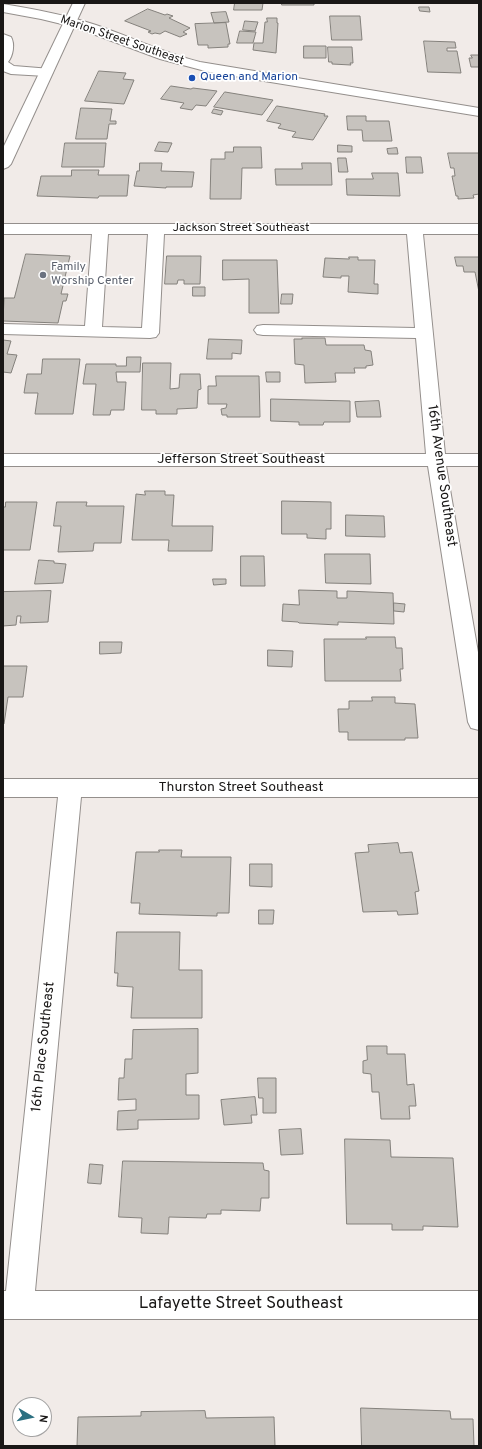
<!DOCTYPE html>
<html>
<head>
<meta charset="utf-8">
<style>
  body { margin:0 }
  #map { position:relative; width:482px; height:1449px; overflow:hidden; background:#f1ebe8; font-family:Overpass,sans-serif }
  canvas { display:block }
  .frame { position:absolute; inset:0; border:4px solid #191716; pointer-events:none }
  .north { position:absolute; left:12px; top:1397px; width:40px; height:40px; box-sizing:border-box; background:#fff; border:1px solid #a3a2a2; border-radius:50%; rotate:99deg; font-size:11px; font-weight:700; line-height:16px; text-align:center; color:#191716 }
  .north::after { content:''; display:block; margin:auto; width:14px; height:18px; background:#2c7081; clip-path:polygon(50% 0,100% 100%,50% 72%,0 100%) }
</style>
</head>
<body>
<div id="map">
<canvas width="482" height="1449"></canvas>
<div class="frame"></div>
<div class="north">N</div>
</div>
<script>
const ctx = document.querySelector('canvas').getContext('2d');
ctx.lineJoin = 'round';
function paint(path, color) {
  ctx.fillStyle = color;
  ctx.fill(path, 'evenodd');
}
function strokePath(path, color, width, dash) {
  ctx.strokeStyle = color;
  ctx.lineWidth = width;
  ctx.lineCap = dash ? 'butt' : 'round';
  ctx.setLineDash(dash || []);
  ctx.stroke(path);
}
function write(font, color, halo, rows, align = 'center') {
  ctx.font = font + ' Overpass,sans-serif';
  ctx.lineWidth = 3.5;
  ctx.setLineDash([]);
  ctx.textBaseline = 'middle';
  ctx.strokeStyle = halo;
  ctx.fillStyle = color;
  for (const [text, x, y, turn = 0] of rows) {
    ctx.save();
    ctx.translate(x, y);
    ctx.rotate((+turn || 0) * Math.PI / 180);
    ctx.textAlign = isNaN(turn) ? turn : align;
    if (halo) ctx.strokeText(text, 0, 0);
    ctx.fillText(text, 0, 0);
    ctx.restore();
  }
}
const building = new Path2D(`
  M235,3H263L262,10H234Z
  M282,3H314V5H282Z
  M419,7H429L430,12L420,11Z
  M148,9L165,15L167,14L173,16L169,18L190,28L183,32L187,34L180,37L165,31L160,34L155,33L152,34L148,32L151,31L125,21Z
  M226,12L229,22L214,23L211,13Z
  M330,16H360L362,40H332Z
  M267,18H277V23H278L276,53L253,50L254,43H263L265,22H267Z
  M245,21L258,22L255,31L243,30Z
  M226,23L230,44H228V47L208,48V45H198L195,24Z
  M240,31L256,32L253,43H237Z
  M424,41L455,42L456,48H447V51H457L461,73L428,72Z
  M304,46H326V58H304Z
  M328,47H352L353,63H350L351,65L332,64V62H329Z
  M471,55H479V67H471L469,58H472Z
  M99,71L126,73L123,79L134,80L124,104L85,101Z
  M171,86L191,89L193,88L217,91L206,106L196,105L192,110L180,108L184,103L161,99Z
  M225,92L273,100L262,115L214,107Z
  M277,106L325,114L324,116H328L313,140L292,137L296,132L278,128L281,124L267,121Z
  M81,108L112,109L110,121H116V124H109L107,139H76Z
  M214,109L223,111L221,115L212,113Z
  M347,116H366V121H389L392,141H363L362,130H348Z
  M159,142L172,143L168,152L155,151Z
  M65,143H106L104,167H62Z
  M338,145L352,146V152H338Z
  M234,147H261L262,168H242L241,199H210L211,159H225V152H233Z
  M397,148L398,154H388L387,149Z
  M448,153H479V194L473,195L474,198L458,199V196H456L452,176H455L454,168H451Z
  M406,157H421L423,173H407Z
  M338,158H346L348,172H339Z
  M140,163H162L161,171L194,172L192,187H166V188L134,186L137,171H139Z
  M302,163H331L332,185H276L275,169H302Z
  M72,170H99L98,175H129L127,196H99L98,198L37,196L41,176H71Z
  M372,173H398L400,196L347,195L346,179H373Z
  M26,254L70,256L61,294H68L66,301H63L58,323L3,321L4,298H14Z
  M167,256H201L200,284H184V280H178L177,284H165Z
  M349,257H358V260H375L374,284H378V294L348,292L349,276H341V278L323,277L325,258L349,259Z
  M455,257H479V292L475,272H464L463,266H457Z
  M223,260H277L279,313H249V279L223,280Z
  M193,287H205V296H193Z
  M282,294H293L292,304H281Z
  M302,338H325L326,345H364L365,350L371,351L373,365L366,366V368H354L355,373H335L336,382L305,383L304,365L295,364L294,339H302Z
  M209,339L242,340L241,354L232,353V359H207Z
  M3,340L11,341L7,354L17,355L11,373L3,372Z
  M127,357H141L140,372H116L117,382H126L124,410H111L110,415H93L96,384H83L86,364H116V366H126Z
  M43,359H80L73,414H35L38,393H24L27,374H41Z
  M143,363H171L170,389L179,388L180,374H200L201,389L198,390L197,408L177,409V414H156V410H142Z
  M266,372H280V382H267Z
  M216,376H259L260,417H227V415H222L221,409L226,408L227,404H208V386H216Z
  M271,399L350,401V422H324L323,425H299V422L271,421Z
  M379,401L381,417H357L355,402Z
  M145,491H165V495H174L172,526H213L212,551H168L169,540H132L136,494L145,495Z
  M282,501L331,502V529H326V539L307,538V534H282Z
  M6,502H37L30,550H3V507H5Z
  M57,502H87L86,506H124L121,543H94L93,551L58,552L61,526H54Z
  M346,515L384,516L385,537L346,536Z
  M325,554H370L371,584L326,583Z
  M241,556H264L265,586H241Z
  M39,560L54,561V563L66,564L63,583L35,584Z
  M213,579H226V584L214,585Z
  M299,590L337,591V598H347V591L393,593L394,624L338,622V625L299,623L298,622L282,621L283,604L299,605Z
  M51,591L48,622L20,623L21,616H17L16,625L3,626V592Z
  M394,603L405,604L404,612L394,611Z
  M366,637H395L396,648H402L403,669H400L401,681H325L324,639H366Z
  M100,642H122L121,653L100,654Z
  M268,650L293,651L292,667L268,666Z
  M3,666H27L23,697H8L4,724H3Z
  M372,697H395V703L415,704L418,738H405V740H348V732H339L338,709H349V701H372Z
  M398,843L400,853L412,852L419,891L415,892L418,914L398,915L397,911L363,912L355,853L369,852L368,845Z
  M159,850H182L181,857H231L229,913H217V916L139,914L140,903H131L136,852H159Z
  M250,864H272V887L250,886Z
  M259,910H274L273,924H259Z
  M117,932H180L179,970H202V1018H131L133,987L117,986L118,973H115Z
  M198,1029V1073L186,1074V1095H199V1119L138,1120V1129L117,1130L118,1111L136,1110V1099L118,1100L119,1078H124L125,1059H132L133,1030Z
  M367,1046H387V1054H405L407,1085L414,1084L416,1106H409L410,1119H381L379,1092H372L371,1074L363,1073V1061L367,1060Z
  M258,1078H276V1113H263V1098H259Z
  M255,1097L257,1115H251L252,1123L224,1125L221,1100Z
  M301,1129L303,1154L281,1155L279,1130Z
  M345,1139L390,1140L391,1157L453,1158L458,1227L423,1226V1230H392V1224H347Z
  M123,1161L263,1163L264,1170L269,1171V1198H261L260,1211L221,1210V1214H207L206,1218L169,1217L168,1234L141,1233L142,1218L119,1217Z
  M90,1164L103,1165L101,1184L88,1183Z
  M361,1408L450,1411L451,1419H473L474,1446H362Z
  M205,1411L206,1418L274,1417L275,1446H77L78,1417L141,1416V1412Z`);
paint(building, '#c7c3be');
strokePath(building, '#84817c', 1);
const minor = new Path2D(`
  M3,4C34,9 66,15 96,25C131,37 164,53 200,62L479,108V116L209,72L160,59L74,27L41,19L3,12Z
  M3,34L11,37C15,44 13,56 8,62L14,66L51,69L53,72L51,75L46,76L11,74L3,71Z
  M3,224H479V234H423L445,454H479V466H446L479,658V730L471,728L468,722L428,466H3V454H426L416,338L263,335L257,334L254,330L257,326L263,325L415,328L407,234H164L159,333L156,337L150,338L3,334V324L85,326L92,234H3ZM108,234H148L142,328L102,327Z
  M3,779H479V797H81L35,1291H479V1319H3V1291H6L58,797H3Z`);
const major = new Path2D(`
  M73,3H85L11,164L8,167L3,169V148Z`);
strokePath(minor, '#948f8c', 2);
strokePath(major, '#948f8c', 2);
paint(minor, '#fff');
paint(major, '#fff');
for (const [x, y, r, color] of [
  [192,78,4,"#1a4fb4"],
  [43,275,4,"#6b7280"]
]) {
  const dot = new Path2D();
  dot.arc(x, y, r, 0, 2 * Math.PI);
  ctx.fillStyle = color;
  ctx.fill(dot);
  strokePath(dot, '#fff', 1.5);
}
write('12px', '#191716', '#fff', [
  ["Marion Street Southeast",122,41,19],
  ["Jackson Street Southeast",241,229]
]);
write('12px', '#164399', '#fff', [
  ["Queen and Marion",200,78]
], 'left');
write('12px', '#5b616d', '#fff', [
  ["Family",51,268],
  ["Worship Center",51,282]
], 'left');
write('14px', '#191716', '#fff', [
  ["Jefferson Street Southeast",241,460],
  ["16th Avenue Southeast",441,476,82],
  ["Thurston Street Southeast",241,788],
  ["16th Place Southeast",44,1047,-84]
]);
write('17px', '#191716', '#fff', [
  ["Lafayette Street Southeast",241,1305]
]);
</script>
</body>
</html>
